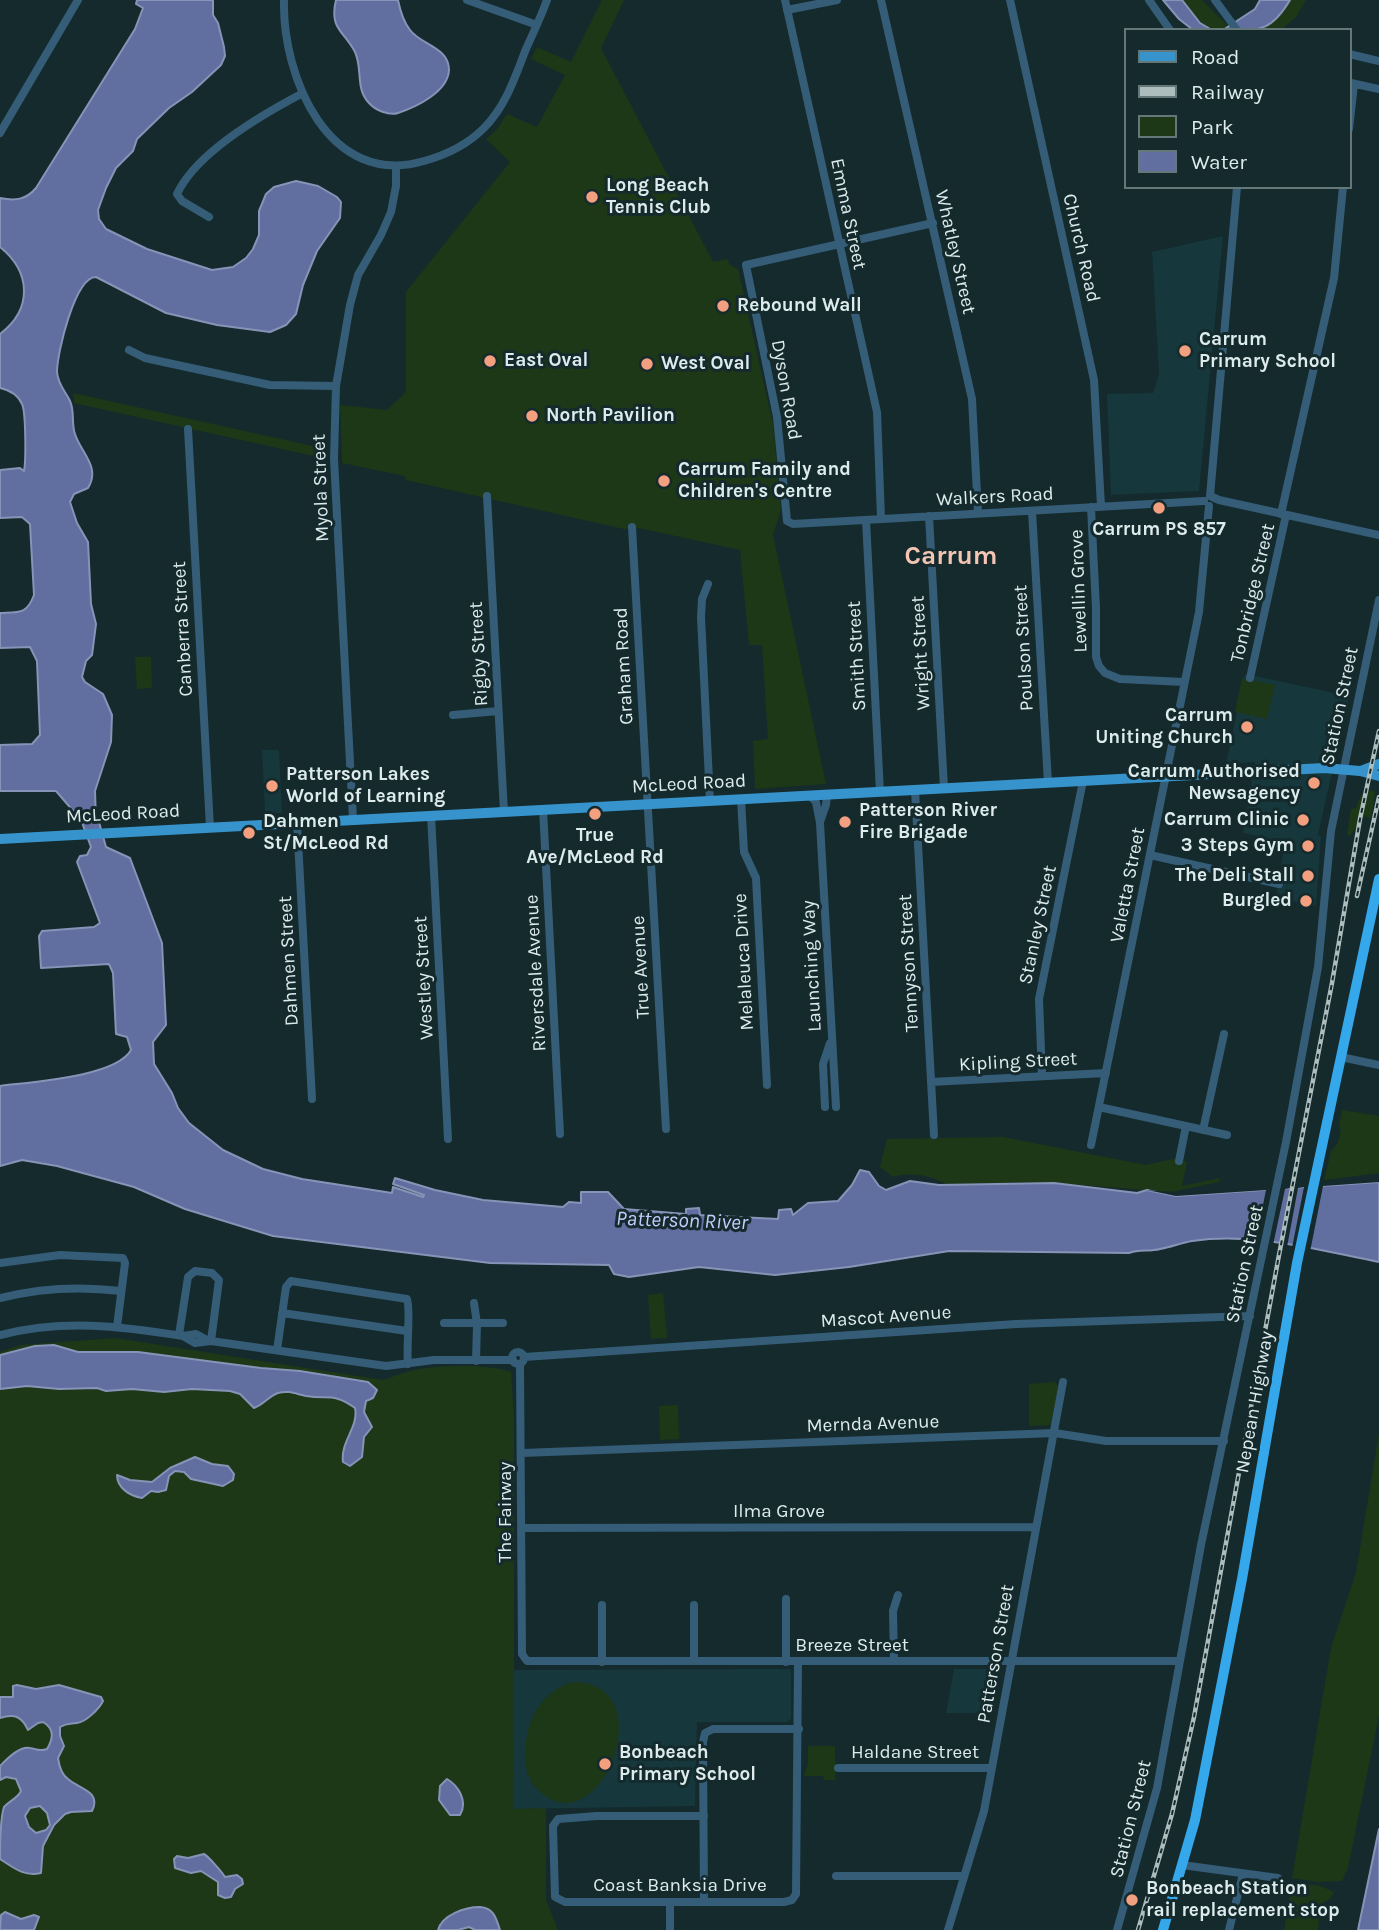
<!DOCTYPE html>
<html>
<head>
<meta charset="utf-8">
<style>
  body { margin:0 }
  #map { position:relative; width:1379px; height:1930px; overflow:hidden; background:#142a2c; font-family:Karla,sans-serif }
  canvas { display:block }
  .legend { position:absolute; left:1124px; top:28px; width:228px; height:161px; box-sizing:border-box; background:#142a2c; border:2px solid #647779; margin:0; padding:9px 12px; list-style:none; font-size:21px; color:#ddebec }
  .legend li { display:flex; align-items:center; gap:14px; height:35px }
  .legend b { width:35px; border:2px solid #647779 }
</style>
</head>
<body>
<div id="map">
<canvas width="1379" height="1930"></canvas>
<ul class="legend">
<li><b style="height:9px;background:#3793cb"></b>Road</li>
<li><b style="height:9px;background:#adbdbe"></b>Railway</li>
<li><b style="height:19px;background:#1d3817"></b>Park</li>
<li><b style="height:19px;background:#616ea0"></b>Water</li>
</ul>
</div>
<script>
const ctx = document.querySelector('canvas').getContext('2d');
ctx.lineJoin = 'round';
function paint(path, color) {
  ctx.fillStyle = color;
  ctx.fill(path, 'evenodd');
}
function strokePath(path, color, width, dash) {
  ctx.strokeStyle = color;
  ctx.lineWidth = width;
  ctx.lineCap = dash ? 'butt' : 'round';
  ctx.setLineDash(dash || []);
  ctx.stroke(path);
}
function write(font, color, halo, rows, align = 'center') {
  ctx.font = font + ' Karla,sans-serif';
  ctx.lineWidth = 6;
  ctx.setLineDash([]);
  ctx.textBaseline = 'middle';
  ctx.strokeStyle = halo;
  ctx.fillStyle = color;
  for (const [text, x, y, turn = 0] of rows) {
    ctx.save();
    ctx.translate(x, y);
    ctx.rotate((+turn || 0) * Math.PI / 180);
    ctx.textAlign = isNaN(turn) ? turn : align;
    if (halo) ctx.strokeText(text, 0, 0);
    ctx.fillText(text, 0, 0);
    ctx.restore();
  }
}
paint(new Path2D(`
  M1223,236L1199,491L1111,495L1107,394L1153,393L1159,374L1152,252Z
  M1245,674L1349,696L1318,835L1321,836L1316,906L1276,897L1285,842L1243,833L1255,762L1226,764Z
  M279,750L282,813L265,814L262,750Z
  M791,1669V1718L788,1722H697L695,1806L514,1809V1670Z
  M954,1669H998L989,1713H946Z`), '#16373b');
paint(new Path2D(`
  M602,0H624L601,48L713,262L727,259L730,265L738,269L773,424L781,509L773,535L826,784L755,789L753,741L768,739L762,645H749L740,550L639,528L624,529L406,480L405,476L342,463L340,405L387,410L406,392V292L510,162L486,139L498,128L507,114L537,127L565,75L531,59L537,47L571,62Z
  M1182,0H1202L1229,27C1208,37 1192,16 1182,0Z
  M1290,0H1306L1296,17L1281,30H1262L1285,9Z
  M73,393L326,449L327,459L74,403Z
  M135,657H151L152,688L137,689Z
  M1242,678L1275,685L1267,719L1235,712Z
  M1370,790L1375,792L1371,819L1365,816L1350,836L1347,835L1351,809L1356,808L1361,795Z
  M1342,1110L1379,1116V1173L1324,1180L1331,1151L1338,1143L1341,1130L1339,1126Z
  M1003,1137L1146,1165L1173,1159L1187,1162L1182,1186L1220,1178L1219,1182L1171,1192L1044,1182L946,1184C929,1175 912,1172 893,1177L880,1167L887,1139Z
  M663,1293L667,1338L651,1339L648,1295Z
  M115,1338L383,1380C395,1376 407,1371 419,1369C442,1365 491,1364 511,1372L514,1418V1809L546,1808V1900L558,1930H0V1352L21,1345Z
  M1055,1382L1058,1386L1052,1425L1029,1426V1384Z
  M678,1405L679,1439L660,1440L659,1406Z
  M1379,1433V1715L1348,1868L1342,1881L1318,1882L1292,1878L1331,1648L1356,1573Z
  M573,1682C666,1682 599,1853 536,1788C517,1768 525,1721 542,1702C551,1692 560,1686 573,1682Z
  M808,1746H835V1780H824L823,1776H804L808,1763Z
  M1292,1882L1321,1886L1334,1892L1330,1899L1321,1904L1318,1930H1284Z`), '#1d3817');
const water = new Path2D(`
  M137,0H213V15L218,23L224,47L225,56L221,65L192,92L169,108L137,139L133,151L116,168L106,188L98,210L99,219L106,229L147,249L212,270L233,267L246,258L253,249L259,235V211L266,194L274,187L296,181L318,186L337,197L341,202L340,218L317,251L303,285L296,314L286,325L270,332L217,325L166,313L96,277C75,277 57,353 57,372C58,385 66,392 70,401C75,412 71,423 75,434C81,453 101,467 88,488L74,494L70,502L77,523L88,542L91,604L96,624L92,655L86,661L82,677L85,682L103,694L112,715L111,742L95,791L96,820L99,822L106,847L130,858L162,943L166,1025L153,1042L154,1064L172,1093L178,1108L189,1123L223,1150L263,1169L302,1179L392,1193L393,1187L423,1197L424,1195L393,1184L395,1178L435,1190L483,1200L563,1207L569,1202L581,1203V1192H608L624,1209L686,1214V1209L699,1208L700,1215L778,1219L779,1210L791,1209L793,1215L808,1203L838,1201L852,1185L860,1170L869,1172L879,1186L886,1190L910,1181L939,1185L1054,1183L1137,1193L1147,1190L1176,1196L1379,1182V1262C1317,1250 1255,1232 1192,1241C1181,1243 1171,1247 1160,1249C1150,1252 1139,1249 1129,1253L949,1251L849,1267L775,1275L699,1267L629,1277L614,1274L609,1265L490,1263L273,1236L185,1209L134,1187L57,1166L22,1160L0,1166V1086C30,1082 116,1077 131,1050L127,1037L116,1034L113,973L109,964L41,968L39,936L42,931L94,927L100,923L77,862L80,856L87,855L91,847L81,820L56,791H0V745L32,744L40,735L37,661L30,647L0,648V613C20,612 27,614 34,595L30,524L22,517L0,518V470L20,468L24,471C26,462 26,412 22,404C18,395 9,390 0,388V334C33,309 31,272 0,247V198C15,201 26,200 36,188L135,29L143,8L136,4Z
  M336,0H398C400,10 403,21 410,30C421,45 449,47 449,70C448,92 416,107 398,113C389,116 375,110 369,103C355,89 363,69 355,52C344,31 329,29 336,0Z
  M1163,0H1182L1200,23L1212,30H1193L1179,19Z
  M1260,0H1290C1270,34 1257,30 1223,30L1255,9Z
  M35,1346L54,1345L78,1352H138L261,1368L300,1371L368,1382L377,1390L373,1398L366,1401L364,1412L372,1427L364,1437L362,1457L350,1466L343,1462C340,1442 359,1427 355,1408C333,1392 328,1400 306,1396C296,1394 289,1390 278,1393C269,1396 263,1405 254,1408L240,1394L230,1391L192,1389L164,1392L132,1389L106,1391L97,1388L59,1389L27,1386L0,1389V1355Z
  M195,1457L212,1464L228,1466L234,1474L233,1480L223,1486L191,1479L184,1472L175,1471L169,1476L166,1490L158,1492L151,1491L142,1498C130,1496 117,1488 117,1475L130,1480L152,1482L170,1468Z
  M17,1685L36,1689L59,1685L101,1697L103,1701C99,1709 86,1722 77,1723C69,1724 67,1723 60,1727V1736L64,1746L58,1758C59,1765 62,1775 68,1779C79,1789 102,1791 92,1811L71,1812L65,1814L54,1825L43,1846L41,1873C24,1877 14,1868 0,1859C0,1845 0,1819 4,1807C10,1800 17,1799 21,1791L16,1779L6,1777L0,1780V1766C7,1759 19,1746 30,1748C37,1749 39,1752 47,1749C53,1739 55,1729 43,1722L38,1723L28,1730C22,1717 15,1713 0,1718V1697H13V1686ZM40,1806L47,1813L50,1825L46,1830L36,1833L29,1827L25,1816L30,1808Z
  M447,1779C459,1786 468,1802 460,1815H450L439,1800L440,1786Z
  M1379,1829V1930H1358Z
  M204,1854C208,1856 222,1872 225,1877L237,1875L242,1879L243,1884L235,1889L231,1897L225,1898L218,1895V1882L201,1871L191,1873L175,1868L174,1859L177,1856L188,1858Z
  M480,1907C494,1908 496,1918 500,1930H475L469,1927L458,1930H438C442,1915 465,1907 480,1907Z
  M5,1912L21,1919L34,1915L39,1917L34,1930H0L1,1915Z`);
paint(water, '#616ea0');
strokePath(water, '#8694b7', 2);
paint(new Path2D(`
  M1379,1178V1182L1323,1186L1310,1252L1292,1248L1304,1187L1298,1188L1287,1247L1279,1246L1290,1188L1285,1189L1273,1245L1252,1243L1256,1240L1266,1190L1176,1196L1147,1190L1185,1193Z`), '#142a2c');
strokePath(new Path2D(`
  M284,0C282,77 329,189 424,161C446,155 468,144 484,128C506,106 515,77 526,49C533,33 541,17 547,0
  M467,0L537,25
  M785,0L877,412L881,518
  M881,0L972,399L978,513
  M1010,0L1094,380L1101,506
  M1149,0L1170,30
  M1215,0L1237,30
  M787,10L837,0
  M1349,54L1379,61
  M1351,83L1379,89
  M1349,129L1354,84
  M0,133L78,0
  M209,217L182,201L177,194C196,153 263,114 303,93
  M933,223L746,265L777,417L787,521L793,524L1204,501
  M129,350L145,358L270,385L336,386
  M188,429L210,827
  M487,496L504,812
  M1210,496L1237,187
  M1210,496L1219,500L1379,535
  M1091,507L1096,608V657L1099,666L1105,673L1120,679L1184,682
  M1032,511L1048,783
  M1281,514L1334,278L1343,187
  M929,516L944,788
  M866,520L880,792
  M632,527L666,1129
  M708,584L702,599L701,617L710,801
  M1250,678L1286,515
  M453,715L498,711
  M915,790L934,1135
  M810,796L816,802L820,823L836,1107
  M741,799L744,852L756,878L767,1085
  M543,809L560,1134
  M431,815L448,1139
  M353,819L334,459L336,386L350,305L358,275L381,235L391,212L396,186V166
  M297,822L312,1099
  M820,822L826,805L827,794
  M1150,855L1279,884
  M1341,1057L1379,1065
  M1042,1076L1039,999L1083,781
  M931,1082L1106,1073
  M825,1107L823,1064L830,1043
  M1099,1107L1227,1135
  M1203,1130L1224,1034
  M1091,1145L1199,612L1209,506
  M1179,1161L1186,1126
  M0,1263L60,1255L123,1258L125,1263L117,1327
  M0,1298C40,1288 80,1286 121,1291
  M474,1303L477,1324L476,1361
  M282,1313L407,1331
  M444,1323H503
  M0,1335C64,1319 119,1326 183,1336L196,1334L207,1340
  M179,1335L188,1277L195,1271L212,1273L219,1280L211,1341
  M183,1336L195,1343L211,1341L386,1366L434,1360H513
  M277,1350L286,1287L291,1281L407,1299C411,1308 406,1348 408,1364
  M512 1358a6 6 0 1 1 12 0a6 6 0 1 1-12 0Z
  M524,1357L1016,1324L1250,1316
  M520,1364L522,1654L527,1661H1180
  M522,1453L1055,1433L1106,1441H1224
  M522,1528L1035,1527
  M786,1599V1662
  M602,1605V1662
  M694,1661V1605
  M894,1661L893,1611L898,1595
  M838,1768H991
  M704,1816H597L558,1819L553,1826L555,1897L565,1902H784L792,1900L796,1894L798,1661
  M1182,1865L1278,1878
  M836,1876H964
  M670,1902V1930
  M704,1902L703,1742L705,1733L713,1729H799
  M948,1930L984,1811L1063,1382
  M1117,1930L1157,1788L1201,1545L1286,1142L1318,967L1331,831L1379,600
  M1229,1930L1243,1874`), '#355d78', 8);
strokePath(new Path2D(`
  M1361,771L1379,764
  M0,839L1324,768L1360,771L1379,776`), '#3793cb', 10);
strokePath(new Path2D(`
  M1163,1930L1195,1820L1242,1579L1297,1263L1379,879`), '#34a8eb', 10);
const rail = new Path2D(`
  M1357,896L1379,797
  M1138,1930L1172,1814L1194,1717L1279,1255L1332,983L1360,819L1379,731`);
strokePath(rail, '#adbdbe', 4.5);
strokePath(rail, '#142a2c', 2, [5]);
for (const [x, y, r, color] of [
  [592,197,7,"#f3a081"],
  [723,306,7,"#f3a081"],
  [1185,351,7,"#f3a081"],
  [490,361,7,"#f3a081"],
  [647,364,7,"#f3a081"],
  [532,416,7,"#f3a081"],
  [664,481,7,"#f3a081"],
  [1159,508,7,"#f3a081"],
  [1247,727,7,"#f3a081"],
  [1314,783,7,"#f3a081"],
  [272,786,7,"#f3a081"],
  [595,814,7,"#f3a081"],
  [1303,820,7,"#f3a081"],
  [845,822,7,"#f3a081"],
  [249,833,7,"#f3a081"],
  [1308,846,7,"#f3a081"],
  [1308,876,7,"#f3a081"],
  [1306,901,7,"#f3a081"],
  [605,1764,7,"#f3a081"],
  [1132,1900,7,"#f3a081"]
]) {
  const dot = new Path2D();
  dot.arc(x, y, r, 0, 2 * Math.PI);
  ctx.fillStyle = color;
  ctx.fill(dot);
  strokePath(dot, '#142a2c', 2.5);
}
write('bold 19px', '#ddebec', '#142a2c', [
  ["Long Beach",606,186],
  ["Tennis Club",606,208],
  ["Rebound Wall",737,306],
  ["Carrum",1199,340],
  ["Primary School",1199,362],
  ["East Oval",504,361],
  ["West Oval",661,364],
  ["North Pavilion",546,416],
  ["Carrum Family and",678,470],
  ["Children's Centre",678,492],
  ["Carrum PS 857",1159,530,"center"],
  ["Carrum",1233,716,"right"],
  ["Uniting Church",1233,738,"right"],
  ["Carrum Authorised",1300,772,"right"],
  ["Newsagency",1300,794,"right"],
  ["Patterson Lakes",286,775],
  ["World of Learning",286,797],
  ["Patterson River",859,811],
  ["Fire Brigade",859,833],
  ["Carrum Clinic",1289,820,"right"],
  ["Dahmen",263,822],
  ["St/McLeod Rd",263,844],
  ["True",595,836,"center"],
  ["Ave/McLeod Rd",595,858,"center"],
  ["3 Steps Gym",1294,846,"right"],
  ["The Deli Stall",1294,876,"right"],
  ["Burgled",1292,901,"right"],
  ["Bonbeach",619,1753],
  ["Primary School",619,1775],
  ["Bonbeach Station",1146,1889],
  ["rail replacement stop",1146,1911]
], 'left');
write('19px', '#ddebec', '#142a2c', [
  ["Emma Street",848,214,78],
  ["Church Road",1081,248,77],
  ["Whatley Street",955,252,77],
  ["Dyson Road",786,390,80],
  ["Myola Street",321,488,-92],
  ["Walkers Road",995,497,-3],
  ["Lewellin Grove",1079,591,-92],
  ["Tonbridge Street",1253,593,-77],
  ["Canberra Street",183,629,-93],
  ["Poulson Street",1024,648,-93],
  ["Wright Street",921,653,-93],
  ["Rigby Street",479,654,-93],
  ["Smith Street",857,656,-93],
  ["Graham Road",624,666,-93],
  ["Station Street",1340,706,-78],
  ["McLeod Road",689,784,-3],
  ["McLeod Road",123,814,-3],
  ["Valetta Street",1128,885,-79],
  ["Stanley Street",1038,925,-78],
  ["Dahmen Street",289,961,-93],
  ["Melaleuca Drive",744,962,-93],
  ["Tennyson Street",909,963,-93],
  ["Launching Way",812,966,-93],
  ["True Avenue",641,967,-93],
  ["Riversdale Avenue",536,973,-93],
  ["Westley Street",424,978,-93],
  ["Kipling Street",1018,1062,-3],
  ["Station Street",1245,1264,-78],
  ["Mascot Avenue",886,1317,-4],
  ["Nepean Highway",1255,1402,-80],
  ["Mernda Avenue",873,1424,-2],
  ["The Fairway",506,1512,-90],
  ["Ilma Grove",779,1512],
  ["Breeze Street",852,1646],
  ["Patterson Street",996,1654,-80],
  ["Haldane Street",915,1753],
  ["Station Street",1131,1819,-76],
  ["Coast Banksia Drive",680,1886]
]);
write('italic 21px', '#c1cefd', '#142a2c', [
  ["Patterson River",682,1221,2]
]);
write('bold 26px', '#f5c5b4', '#142a2c', [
  ["Carrum",951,557]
]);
</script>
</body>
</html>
